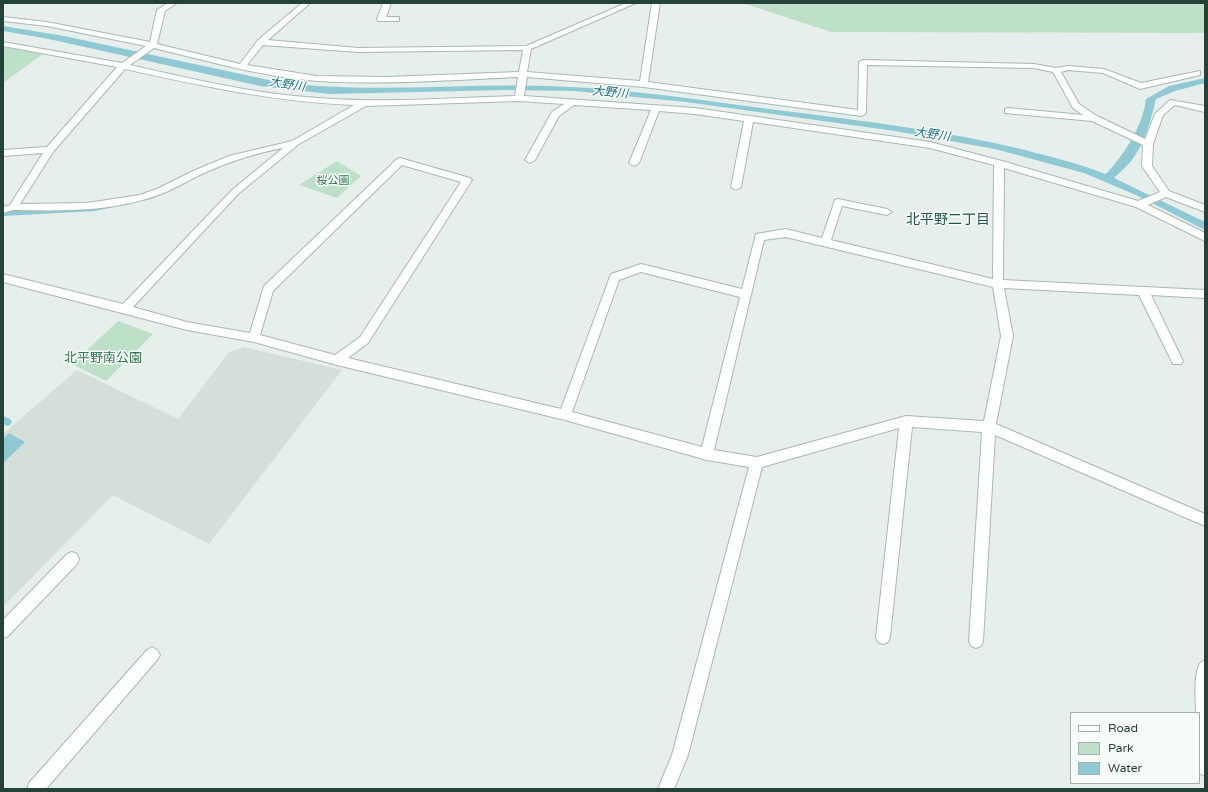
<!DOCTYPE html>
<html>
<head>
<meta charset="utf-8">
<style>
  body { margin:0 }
  #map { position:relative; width:1208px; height:792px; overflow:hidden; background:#e6efeb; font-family:"Varela Round",sans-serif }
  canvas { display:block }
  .frame { position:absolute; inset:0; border:4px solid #24423a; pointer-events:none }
  .legend { position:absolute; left:1070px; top:712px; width:130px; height:72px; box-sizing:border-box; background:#f7fbf9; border:1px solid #a3b1ad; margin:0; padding:5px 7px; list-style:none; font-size:12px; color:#24423a }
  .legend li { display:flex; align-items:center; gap:8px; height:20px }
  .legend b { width:20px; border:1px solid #a3b1ad }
</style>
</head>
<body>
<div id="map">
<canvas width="1208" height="792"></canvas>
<div class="frame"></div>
<ul class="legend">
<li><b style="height:5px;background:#fff"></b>Road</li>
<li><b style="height:11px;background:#bfe0c8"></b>Park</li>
<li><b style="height:11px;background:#8ec9d4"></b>Water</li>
</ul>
</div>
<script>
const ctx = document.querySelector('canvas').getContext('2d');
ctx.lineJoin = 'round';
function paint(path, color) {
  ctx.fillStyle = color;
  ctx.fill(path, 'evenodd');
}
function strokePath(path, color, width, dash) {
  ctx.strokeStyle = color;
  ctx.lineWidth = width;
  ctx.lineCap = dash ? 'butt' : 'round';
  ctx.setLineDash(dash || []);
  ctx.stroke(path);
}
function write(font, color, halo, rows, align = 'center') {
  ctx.font = font + ' "Varela Round","Noto Sans JP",sans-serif';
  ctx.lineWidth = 3;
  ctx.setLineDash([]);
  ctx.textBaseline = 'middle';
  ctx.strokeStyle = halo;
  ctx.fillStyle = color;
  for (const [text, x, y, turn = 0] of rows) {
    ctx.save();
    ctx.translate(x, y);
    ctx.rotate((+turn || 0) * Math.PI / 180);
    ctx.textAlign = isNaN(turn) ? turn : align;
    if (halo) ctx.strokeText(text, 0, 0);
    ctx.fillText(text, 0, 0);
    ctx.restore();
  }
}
paint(new Path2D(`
  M244,347L342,370L209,544L113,495L3,607V434L77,370L178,419L229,352Z`), '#d4dfda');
paint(new Path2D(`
  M743,3H1205V33L831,32Z
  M3,47L43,54L3,83Z
  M337,161L361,176L337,198L299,185Z
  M118,321L153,334L106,381L72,364Z`), '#bfe0c8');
paint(new Path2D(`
  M3,26L64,36L278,82C368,94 457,83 547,86C627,88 706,101 785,111C866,121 946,131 1025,150C1052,157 1080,164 1106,174C1124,155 1143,126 1146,99L1169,86L1205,78V83L1175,91L1156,99C1151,119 1146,140 1134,157C1129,165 1121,171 1114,178L1205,222V230L1136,195L1084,173L995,149L895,131L686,102L574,91L505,90L330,94L260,86L49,39L3,31Z
  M264,150L265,152L209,169L181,186L151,199L95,211L3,216V213L11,210H66L97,208L151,197L209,168Z
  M9,433L25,442L3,463V439Z`), '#8ec9d4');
paint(new Path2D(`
  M3,416L10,419L12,422L10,425L7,426L3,424Z`), '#8ec9d4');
const minor = new Path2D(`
  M168,3H177L165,11L157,44L240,64L258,40L302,3H310L268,40L358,48L526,46L626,3H636L531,49L527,72L640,81L652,3H660L648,82L858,110L859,62L863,60L1034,64L1056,68L1068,66L1104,69L1141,83L1200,71V75L1140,89L1103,73L1068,70L1061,72L1079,104L1097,116L1145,139L1155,114L1170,100L1205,106V112L1175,105L1163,115L1153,144L1152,166L1169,191L1205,205V212L1166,197L1148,205L1205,233V241L1136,207L1004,168L1003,280L1205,290V298L1151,295L1183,361L1181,364H1173L1139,295L1004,288L1013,336L996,424L1205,514V526L995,435L983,641L981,646L976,648L971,646L969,641L982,432L912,427L890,637L888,642L883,644L878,642L876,637L899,428L762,467L688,755L674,789H658L672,755L749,467L707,460L565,420L337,365L254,342L187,330L3,282V274L123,304L232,190L283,148C255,153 228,162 202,174C188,180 175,189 161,194C114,212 63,211 13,210L3,213V207L10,205L43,153L3,156V150L47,147L117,67L3,46V42L122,63L146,46L47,26L3,21V17L47,22L150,42L157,10ZM263,45L358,52L523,50L519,72L386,77L317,76L247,65ZM154,48C208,61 262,77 318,81C385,85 452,80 518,77L515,96C450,98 383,103 318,98C254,94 192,79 130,65ZM867,65L1034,68L1053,72L1073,108L1083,115L1008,108L1005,109V113L1092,121L1143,145L1142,166L1160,192L1138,201L1002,161L930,142L695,108L524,96L527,77L644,87L862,116L866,113ZM125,69C202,86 274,102 354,105L292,141L229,156L193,171L159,188L140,195L87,203L20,204L53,152ZM519,101L564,104L552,112L525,160L530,163L535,160L559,116L574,105L651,110L629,163L634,166L639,163L659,111L695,114L744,121L731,187L736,190L741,187L753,122L930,148L994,165L993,279L831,240L842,206L887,215L892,212L887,209L838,199L835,200L822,238L786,229L756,234L742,289L641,264L611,274L561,409L348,358L368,343L472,180L470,178L400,158L397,159L264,286L250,333L187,322L133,307L238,194L299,144L366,106ZM402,165L461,182L360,337L335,355L260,335L273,291ZM786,237L993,287L1001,336L984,421L906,416L757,457L714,450L764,240ZM641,272L740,297L702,447L572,412L619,280Z
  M383,3H391L386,17H399V21H378L377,19Z
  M72,552L77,554L79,559L77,564L8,636L3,638V620L67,554Z
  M152,647L157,650L160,655L157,660L46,789H27L29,783L147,650Z
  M1205,660V776L1199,773V713H1196C1196,697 1193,678 1200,663Z`);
strokePath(minor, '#a8b8b2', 2);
paint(minor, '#fff');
write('11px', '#2d7a4b', '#f7fbf9', [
  ["桜公園",333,181]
]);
write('italic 12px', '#1c6f80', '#f7fbf9', [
  ["大野川",287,85,9],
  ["大野川",610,93,5],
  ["大野川",932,135,8]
]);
write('13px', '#2d7a4b', '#f7fbf9', [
  ["北平野南公園",103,359]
]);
write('14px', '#1f5548', '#f7fbf9', [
  ["北平野二丁目",948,220]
]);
</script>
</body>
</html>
